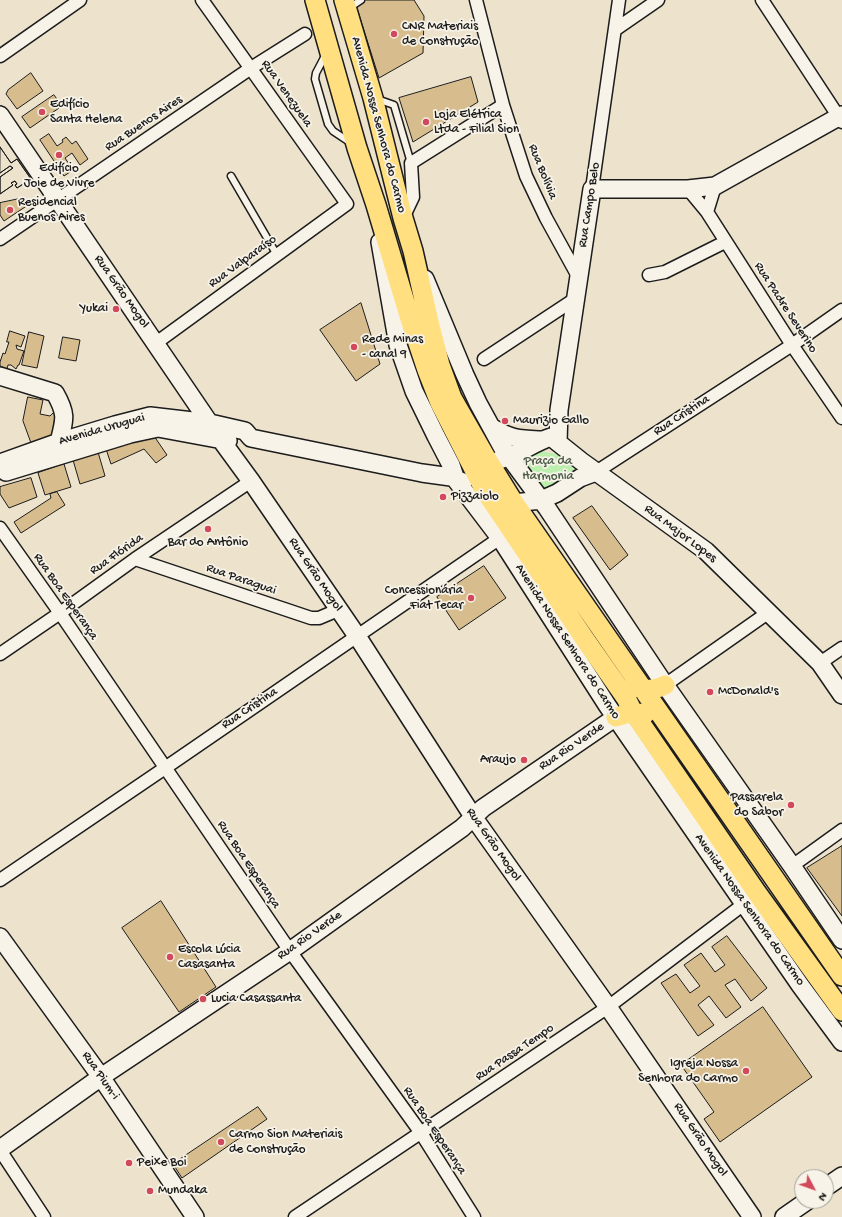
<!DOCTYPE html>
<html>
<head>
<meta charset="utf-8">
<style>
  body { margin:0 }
  #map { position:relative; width:842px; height:1217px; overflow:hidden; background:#ede3cd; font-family:"Gochi Hand",sans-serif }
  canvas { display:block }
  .north { position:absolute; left:794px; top:1169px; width:40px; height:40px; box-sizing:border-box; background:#f7f3e8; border:1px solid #9f9d96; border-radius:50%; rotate:131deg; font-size:11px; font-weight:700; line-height:16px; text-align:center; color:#1c1c1c }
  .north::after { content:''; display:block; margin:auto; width:14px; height:18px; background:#d1495b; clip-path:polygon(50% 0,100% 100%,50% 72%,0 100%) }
</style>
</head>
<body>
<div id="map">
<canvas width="842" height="1217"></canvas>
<div class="north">N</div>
</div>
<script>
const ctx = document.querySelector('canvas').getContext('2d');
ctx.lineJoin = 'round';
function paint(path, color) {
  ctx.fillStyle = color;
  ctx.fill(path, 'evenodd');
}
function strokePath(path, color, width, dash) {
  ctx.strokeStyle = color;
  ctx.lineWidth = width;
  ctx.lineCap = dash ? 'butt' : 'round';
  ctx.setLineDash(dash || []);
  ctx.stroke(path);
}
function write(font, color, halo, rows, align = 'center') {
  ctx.font = font + ' "Gochi Hand",sans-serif';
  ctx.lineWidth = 3.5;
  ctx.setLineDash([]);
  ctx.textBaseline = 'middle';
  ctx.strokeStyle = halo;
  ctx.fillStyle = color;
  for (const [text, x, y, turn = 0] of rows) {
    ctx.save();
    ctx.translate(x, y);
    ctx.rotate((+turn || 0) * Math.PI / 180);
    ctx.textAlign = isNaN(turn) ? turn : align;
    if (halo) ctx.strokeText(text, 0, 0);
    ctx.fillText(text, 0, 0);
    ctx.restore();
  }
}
paint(new Path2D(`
  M532,450L558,454L578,472L543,492L517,456Z`), '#bceead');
const building = new Path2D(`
  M365,0H414L424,16L423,53L379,78L356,5Z
  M31,73L43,91L17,109L6,94L8,90Z
  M471,77L478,102L413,142L399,98Z
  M54,95L62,106L30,128L22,117Z
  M49,134L57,146L63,142L62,140L66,137L72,144L76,141L88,159L80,165L72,153L65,158L73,170L64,176L40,140Z
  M0,147L11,163L17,159L31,179L17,188L15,185L17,184L15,181L11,183L13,185L0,194V177L13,168L10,166L0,173Z
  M0,147L11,163L17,159L31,179L17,188L15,185L17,184L15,181L11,183L13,185L0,194V177L13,168L10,166L0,173Z
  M24,198L28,205L4,221L0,215V203Z
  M361,303L380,364L356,381L320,330Z
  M10,331L25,336L21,347L16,345L17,349L24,351L19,365H18L16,369L11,365H8L7,369L0,366V362L3,353L5,354L9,342H7Z
  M29,332L44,336L37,368L22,365Z
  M63,337L80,340L76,361L59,358Z
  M28,397L43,400L40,414L50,416L57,409L55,432L49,437L31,443L23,421Z
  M154,436L167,455L156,463L144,449L111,464L106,449Z
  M98,452L105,476L80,484L73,460Z
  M64,464L71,487L45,495L38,473Z
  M31,478L37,497L9,508L0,494V487Z
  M57,492L65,505L21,533L14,522L51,498L50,494Z
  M592,506L628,555L610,570L573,518Z
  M484,566L506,598L459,630L437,597Z
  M842,846V916L807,868Z
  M161,901L216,987L179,1012L122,928Z
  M727,936L767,988L751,1001L735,979L725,985L741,1007L726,1018L709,996L698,1005L714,1025L698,1036L661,983L676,974L690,993L700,986L684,965L701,953L715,972L725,965L712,947Z
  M763,1007L812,1077L720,1142L704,1119L714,1112L681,1065Z
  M258,1107L267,1119L182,1178L173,1164Z`);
paint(building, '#d7bd8d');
strokePath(building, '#1c1c1c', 1);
const lane = new Path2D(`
  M349,8L361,0
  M326,54L316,73L315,79L328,124L333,131L351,143
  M377,99L394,105L411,163
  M231,176L277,255`);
const street = new Path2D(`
  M476,0L503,105L526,176L546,218L579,278
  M762,0L842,122
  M616,29L658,0
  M0,56L80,0
  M592,189L619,0
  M688,189L707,212L792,345L842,418
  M707,212L715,186
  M403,218L413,197L411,163L503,105
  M0,239L251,68L305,34
  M649,275L665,272L725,242
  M156,343L347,204L202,0
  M484,359L575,299
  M596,472L792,345L842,310
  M0,528L60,613L290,951L421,1133L474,1217
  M135,559L311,618H319L338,610
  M0,654L60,613L135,559L251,481
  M820,663L842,648
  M665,685L769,612
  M792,866L842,830
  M0,880L165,768L500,538
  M0,1150L44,1217
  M295,1217L608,1007L744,904`);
const secondary = new Path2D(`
  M0,115L221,440L251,481L357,636L474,818L608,1007L752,1217
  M380,242L398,345L414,391L436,436L451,465L456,480L500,538L607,705L800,985L842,1042
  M425,279L465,375L478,403L502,447L547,508L665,685L792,866L842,940
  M0,376L55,393C67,414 65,419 59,442
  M491,427C510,439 520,439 541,440
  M551,437L581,461L706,551L820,663L842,695
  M558,443L559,410L592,189H688L715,186L842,115
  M499,460C518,455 533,443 551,437
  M0,463L59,442L115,425L150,416L210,423L245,431L251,438L422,473L451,477L463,482
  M6,472L130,434L158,428L228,441
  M502,498L514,503L541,500L557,493L580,478L596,472
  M0,937L101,1077L195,1217
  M0,1149L101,1077L290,951L462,828L483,808L616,717
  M826,1187L842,1176
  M784,1217L807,1201`);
const primary = new Path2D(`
  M315,0L357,148L376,205L410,319L427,370L440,403L485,491L584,638L626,698L633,712L757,893L842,1011
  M344,0L373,98L403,218L413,251L429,322L440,365L452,398L485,456L514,503L842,976
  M633,686C645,690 654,691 665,685
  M616,717L633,712L645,714`);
strokePath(lane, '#1c1c1c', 9);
strokePath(street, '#1c1c1c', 15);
strokePath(secondary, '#1c1c1c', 20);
strokePath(primary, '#1c1c1c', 22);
strokePath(lane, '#f7f3e8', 6);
strokePath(street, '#f7f3e8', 12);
strokePath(secondary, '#f7f3e8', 17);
strokePath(primary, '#ffdf80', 19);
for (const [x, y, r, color] of [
  [394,34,4,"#d1495b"],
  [42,112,4,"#d1495b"],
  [426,122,4,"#d1495b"],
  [59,155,4,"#d1495b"],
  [10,210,4,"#d1495b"],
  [116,309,4,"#d1495b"],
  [354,347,4,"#d1495b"],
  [505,421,4,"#d1495b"],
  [443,497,4,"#d1495b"],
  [208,529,4,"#d1495b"],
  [471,598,4,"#d1495b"],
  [710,692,4,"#d1495b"],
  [524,760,4,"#d1495b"],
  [791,805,4,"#d1495b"],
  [170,957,4,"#d1495b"],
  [203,999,4,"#d1495b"],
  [746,1071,4,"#d1495b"],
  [221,1142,4,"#d1495b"],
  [129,1163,4,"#d1495b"],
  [150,1191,4,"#d1495b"]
]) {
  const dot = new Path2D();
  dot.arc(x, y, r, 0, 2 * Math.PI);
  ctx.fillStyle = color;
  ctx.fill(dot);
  strokePath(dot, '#f7f3e8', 1.5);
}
write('13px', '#1c1c1c', '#f7f3e8', [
  ["CNR Materiais",402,27],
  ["de Construção",402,42],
  ["Edifício",50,105],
  ["Santa Helena",50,120],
  ["Loja Elétrica",434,115],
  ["Ltda - Filial Sion",434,130],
  ["Edifício",59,169,"center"],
  ["Joie de Vivre",59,184,"center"],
  ["Residencial",18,203],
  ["Buenos Aires",18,218],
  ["Yukai",108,309,"right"],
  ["Rede Minas",362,340],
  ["- canal 9",362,355],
  ["Maurizio Gallo",513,421],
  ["Pizzaiolo",451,497],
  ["Bar do Antônio",208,543,"center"],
  ["Concessionária",463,591,"right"],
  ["Fiat Tecar",463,606,"right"],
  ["McDonald's",718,692],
  ["Araujo",516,760,"right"],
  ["Passarela",783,798,"right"],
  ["do Sabor",783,813,"right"],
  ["Escola Lúcia",178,950],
  ["Casasanta",178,965],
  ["Lucia Casassanta",211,999],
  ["Igreja Nossa",738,1064,"right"],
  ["Senhora do Carmo",738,1079,"right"],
  ["Carmo Sion Materiais",229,1135],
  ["de Construção",229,1150],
  ["Peixe Boi",137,1163],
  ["Mundaka",158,1191]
], 'left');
write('13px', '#1c1c1c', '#f7f3e8', [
  ["Rua Venezuela",286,94,55],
  ["Rua Buenos Aires",144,124,-34],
  ["Avenida Nossa Senhora do Carmo",378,125,75],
  ["Rua Bolívia",542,172,68],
  ["Rua Campo Belo",590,205,-81],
  ["Rua Valparaíso",243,262,-36],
  ["Rua Grão Mogol",121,292,55],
  ["Rua Padre Severino",785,308,57],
  ["Rua Cristina",682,416,-33],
  ["Avenida Uruguai",102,430,-16],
  ["Rua Major Lopes",680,534,37],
  ["Rua Flórida",117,555,-35],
  ["Rua Grão Mogol",315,575,56],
  ["Rua Paraguai",241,580,19],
  ["Rua Boa Esperança",65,597,55],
  ["Avenida Nossa Senhora do Carmo",567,642,57],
  ["Rua Cristina",250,709,-34],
  ["Rua Rio Verde",572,747,-34],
  ["Rua Grão Mogol",493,845,55],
  ["Rua Boa Esperança",248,865,56],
  ["Avenida Nossa Senhora do Carmo",749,910,55],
  ["Rua Rio Verde",310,936,-35],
  ["Rua Passa Tempo",515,1053,-34],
  ["Rua Pium-i",100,1076,55],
  ["Rua Boa Esperança",434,1131,56],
  ["Rua Grão Mogol",700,1140,56]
]);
write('13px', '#4c5b48', '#f7f3e8', [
  ["Praça da",548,462],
  ["Harmonia",548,477]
]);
</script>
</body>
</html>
